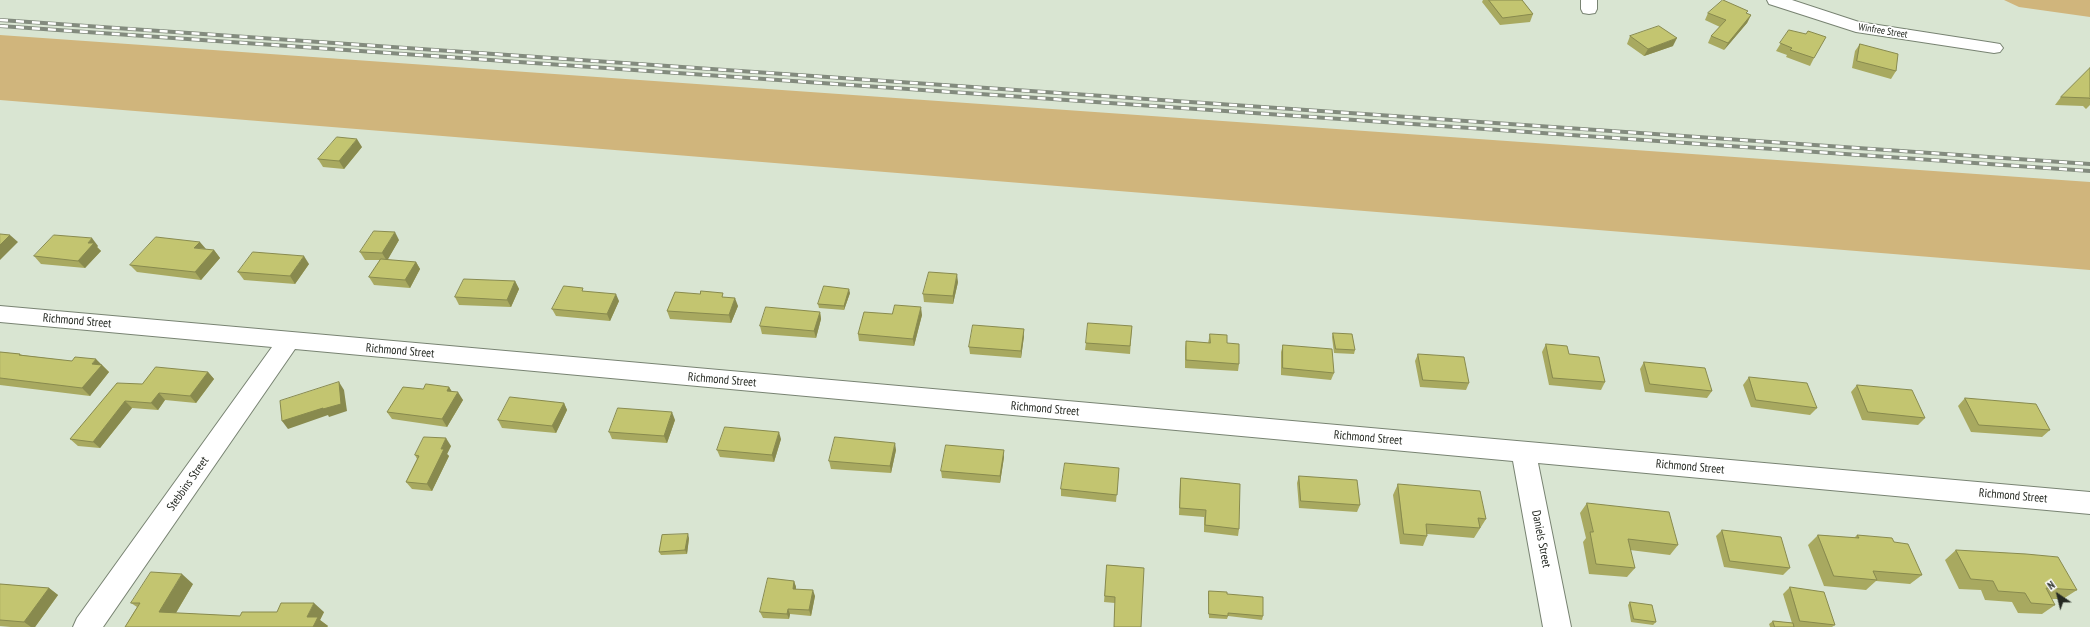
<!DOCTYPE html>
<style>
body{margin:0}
#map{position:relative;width:2090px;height:627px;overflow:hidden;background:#d9e5d2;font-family:"PT Sans Narrow",sans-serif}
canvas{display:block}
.north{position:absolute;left:2038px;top:575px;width:40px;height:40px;-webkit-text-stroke:3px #fff;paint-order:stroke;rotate:325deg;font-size:11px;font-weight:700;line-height:16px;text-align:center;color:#252922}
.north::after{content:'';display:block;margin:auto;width:14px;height:18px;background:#252922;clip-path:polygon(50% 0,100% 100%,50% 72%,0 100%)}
</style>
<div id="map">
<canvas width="2090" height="627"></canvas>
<div class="north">N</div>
</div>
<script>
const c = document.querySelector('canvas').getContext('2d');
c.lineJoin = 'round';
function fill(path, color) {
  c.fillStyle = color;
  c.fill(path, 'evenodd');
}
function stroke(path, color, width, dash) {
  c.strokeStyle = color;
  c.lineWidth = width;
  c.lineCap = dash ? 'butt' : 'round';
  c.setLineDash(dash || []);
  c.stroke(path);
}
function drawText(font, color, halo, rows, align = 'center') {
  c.font = font + ' "PT Sans Narrow",sans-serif';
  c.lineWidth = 3.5;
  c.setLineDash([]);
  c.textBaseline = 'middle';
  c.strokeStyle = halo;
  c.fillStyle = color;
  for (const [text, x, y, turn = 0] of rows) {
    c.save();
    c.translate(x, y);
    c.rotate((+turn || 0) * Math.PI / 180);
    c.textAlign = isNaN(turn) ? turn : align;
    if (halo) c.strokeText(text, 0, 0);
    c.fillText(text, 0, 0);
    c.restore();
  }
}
const green = new Path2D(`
 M2004 0H2090V17L2019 7Z
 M0 35 2090 182V270L0 100Z`);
const minor = new Path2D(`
 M1581 0H1597V9L1595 13 1589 14 1583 13 1581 9Z
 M1767 0H1792L1859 22 1994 43 2000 44 2003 48 2000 52 1994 53 1856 32 1769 4Z
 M0 306 2090 492V514L1538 463 1571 627H1543L1513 461 295 349 103 627H73L77 618 272 347 0 322Z`);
const rail = new Path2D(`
 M0 20 2090 164
 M0 26 2090 171`);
const wall = new Path2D(`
 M1483 0H1522L1533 14 1530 22 1500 25 1482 2Z
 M1708 13 1747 14 1751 15 1747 23 1724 50 1708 43 1711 36 1720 27 1705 20Z
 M1789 30 1814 58 1810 66 1786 57 1787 55 1776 51Z
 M1630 36 1673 46 1644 56 1627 44Z
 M1860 44 1896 71 1891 79 1852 68 1855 51Z
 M2090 68V105L2086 109 2083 106 2055 105 2061 97Z
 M362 147 344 169 323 167 318 159Z
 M399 240 387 260 416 262 420 269 410 288 374 285 369 277 380 260H365L360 252Z
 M98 246 97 247 101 251 85 268 41 264 34 256Z
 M205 250H214L220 258 201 280 137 272 130 265Z
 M309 264 295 284 244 280 238 272Z
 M515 281 519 289 511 307 459 305 455 297Z
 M958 282 953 304 924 302 923 294Z
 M584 291 619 301 610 321 556 316 552 309Z
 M850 293 844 310 819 308 818 304Z
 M725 297 738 306 731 323 670 319 667 311Z
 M820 312 821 319 816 338 762 334 760 326Z
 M892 314 922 315 914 346 859 341 858 334Z
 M1132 326 1130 354 1085 350 1086 343Z
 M1333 333 1355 350 1354 354 1334 353 1332 337Z
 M1210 334 1227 343 1239 364 1238 371 1185 368V348L1186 341 1208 343Z
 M1024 336 1021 358 970 354 969 347Z
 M1546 344 1569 354 1605 382 1601 390 1549 385 1542 352Z
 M1283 345 1334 373 1331 380 1281 375V352Z
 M0 352 20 354 22 355 102 365 109 372 90 396 0 385Z
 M1418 354 1469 383 1466 390 1420 387 1415 361Z
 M1644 362 1712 391 1707 398 1645 392 1640 369Z
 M208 372 214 379 196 403 165 400 158 410 132 408 100 448 78 446 70 439 142 384Z
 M1749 377 1817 408 1810 415 1751 407 1743 385Z
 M1857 385 1925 418 1918 425 1862 420 1851 392Z
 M449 387 452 392 463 400 447 427 392 419 387 412 423 389Z
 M1965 398 2050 430 2042 437 1971 432 1958 406Z
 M564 403 567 410 556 433 502 428 498 420Z
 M675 420 667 443 612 439 609 432Z
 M781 439 774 462 720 457 717 450Z
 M451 446 447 454 449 456 432 491 412 489 406 482 417 459 415 455Z
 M896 450 891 473 831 469 829 461Z
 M1004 457 1000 483 942 478 941 471Z
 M1119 468 1116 502 1061 496V489Z
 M1299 476 1360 505 1357 512 1299 508 1297 483Z
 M1181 478 1239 529 1238 536 1204 532V517L1179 515 1180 485Z
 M1398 484 1486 519 1474 538 1427 534V536L1423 546 1400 544 1393 495Z
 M1587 503 1678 545 1670 555 1630 550 1635 568 1627 577 1589 574 1583 542 1586 538 1580 513Z
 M1722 530 1790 568 1783 575 1724 567 1716 536Z
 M1818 535 1854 538 1857 535 1894 542 1922 575 1910 584 1876 581 1866 590 1824 586 1808 545Z
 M689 538 687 554 661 555 659 552Z
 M1956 550 2077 590 2063 599H2052L2055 605 2042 614 2018 613 2012 602 1985 600 1981 590 1959 589 1945 560Z
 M1107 565 1144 568 1115 603 1104 602Z
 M794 581 796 587V589L815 596 811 616 790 614 789 619 763 618 760 612Z
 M0 584 49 588 58 595 35 627H11L0 626Z
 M193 584 176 613 240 616 324 612 320 620 328 626 327 627H125L137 607 131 603Z
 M1790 587 1835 625 1832 627H1770L1769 624 1773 621 1792 623 1783 594Z
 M1209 591 1227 594 1263 616 1262 620 1228 616 1227 619 1209 618 1208 594Z
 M1630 602 1656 622 1653 625 1631 622 1628 605Z`);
const shadedWall = new Path2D(`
 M1751 15 1747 23 1724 50 1728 43Z
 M1677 38 1673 46 1644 56 1648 49Z
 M357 139 362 147 344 169 339 161Z
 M395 232 399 240 387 261 382 253Z
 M10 235 18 242 0 260V245Z
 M92 238 98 246 97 247 101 251 85 268 78 261 88 243Z
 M200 242 206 249 194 248Z
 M214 250 220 258 201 280 195 272Z
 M304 256 309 264 295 284 290 276Z
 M416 262 420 269 410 288 405 280Z
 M957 274 958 282 953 304V296Z
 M515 281 519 289 511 307 507 300Z
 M849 289 850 293 844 310V306Z
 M616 294 619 301 610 321 607 314Z
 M735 298 738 306 731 323 729 315Z
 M921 307 922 315 914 346 913 339Z
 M820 312 821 319 816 338 814 331Z
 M1024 329V336L1021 358V351Z
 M96 359 109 372 90 396 82 388 92 364Z
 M208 372 214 379 196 403 190 396Z
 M339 382 344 390 347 411 329 417 328 415 288 429 282 421Z
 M449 387 454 395 447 391Z
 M458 392 463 400 447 427 442 419Z
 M159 393 165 400 158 410 151 403Z
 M125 401 132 408 100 448 93 442Z
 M564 403 567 410 556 433 552 426Z
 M672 412 675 420 667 443 664 436Z
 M779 432 781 439 774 462 772 455Z
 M446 438 451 446 447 454 449 456 432 491 427 484 441 449Z
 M895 443 896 450 891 473 890 466Z
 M1004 450V457L1000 483V476Z
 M688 534 689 538 687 554 685 550Z
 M182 574 193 584 171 621 159 612Z
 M794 581 796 587 795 594 793 589Z
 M49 588 58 595 35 627H31L24 622Z
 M813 590 815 596 811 616 809 610Z
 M314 603 324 612 320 620 328 626 327 627H313L307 617Z
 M788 609 790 614 789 619 787 614Z`);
const building = new Path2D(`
 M1489 0H1522L1533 14 1503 18Z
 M1723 0 1748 11 1746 13 1751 15 1728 43 1711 36 1726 20 1708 13Z
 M1659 26 1677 38 1648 49 1630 36Z
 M1789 30 1806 34 1808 31 1826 37 1814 58 1790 50 1792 48 1780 43Z
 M1860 44 1898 54 1896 71 1857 61Z
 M2090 68V99L2089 98 2061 97Z
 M337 137 357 139 339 161 318 159Z
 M374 231 395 232 382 253 360 252Z
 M0 234 10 235 0 245Z
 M54 235 92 238 88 243H94L78 261 34 256Z
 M156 237 200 242 194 248 214 250 195 272 130 265Z
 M253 252 304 256 290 276 238 272Z
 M381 259 416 262 405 280 369 277Z
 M929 272 957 274 953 296 923 294Z
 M464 279 515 281 507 300 455 297Z
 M564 286 583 288 582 291 616 294 607 314 552 309Z
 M824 286 849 289 844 306 818 304Z
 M701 291 723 293 722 297 735 298 729 315 667 311 675 292 700 294Z
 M895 305 921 307 913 339 858 334 864 312 892 314Z
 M766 307 820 312 814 331 760 326Z
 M1088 323 1132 326 1130 346 1086 343Z
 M973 325 1024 329 1021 351 969 347Z
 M1333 333 1352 334 1355 350 1336 349Z
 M1210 334 1227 335V343L1239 344V364L1186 360V341L1210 343Z
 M1546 344 1567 346 1569 354 1599 357 1605 382 1553 378Z
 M1283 345 1332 349 1334 373 1283 368Z
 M0 352 20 354 19 355 72 361 75 357 96 359 92 364 102 365 82 388 0 378Z
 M1418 354 1464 357 1469 383 1423 380Z
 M1644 362 1705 368 1712 391 1650 384Z
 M156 367 208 372 190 396 159 393 151 403 125 401 93 442 70 439 117 383 142 384Z
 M1749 377 1807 383 1817 408 1756 400Z
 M339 382 341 404 323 409V408L282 421 280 401Z
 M426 384 449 387 447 391 458 392 442 419 387 412 403 387 423 389Z
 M1857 385 1912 390 1925 418 1868 412Z
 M510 397 564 403 552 426 498 420Z
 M1965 398 2036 404 2050 430 1979 425Z
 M618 408 672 412 664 436 609 432Z
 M725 427 779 432 772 455 717 450Z
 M424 437 446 438 441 449H444L427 484 406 482 419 456 415 455Z
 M835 437 895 443 890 466 829 461Z
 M946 445 1004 450 1000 476 941 471Z
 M1065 463 1119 468 1117 495 1061 489Z
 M1299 476 1357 480 1360 505 1301 501Z
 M1181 478 1240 484 1239 529 1205 525 1206 510 1180 508Z
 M1398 484 1480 491 1486 519 1478 518 1480 528 1426 524 1427 536 1404 534Z
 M1587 503 1669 512 1678 545 1628 539 1635 568 1596 564 1590 532H1593Z
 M1722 530 1781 537 1790 568 1730 561Z
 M688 534 685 550 659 552 662 535Z
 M1818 535 1859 538 1857 535 1892 538 1894 542 1908 544 1922 575 1873 571 1877 580 1834 576Z
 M1956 550 2026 554 2058 557 2077 590 2046 588 2055 605 2031 603 2025 593 1998 591 1993 581 1971 579Z
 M1107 565 1144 568 1141 627H1114L1115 597 1105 596Z
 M151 572 182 574 159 612 240 616 242 612H277L281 603H314L307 617H318L313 627H125L140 603H131Z
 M768 578 794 581 793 589 813 590 809 610 788 609 787 614 760 612Z
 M0 584 49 588 24 622 0 620Z
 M1790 587 1824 592 1835 625 1800 621Z
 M1209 591 1227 592V594L1263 597V616L1228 613V616L1209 614Z
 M1630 602 1652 605 1656 622 1634 619Z
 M1773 621 1793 623 1794 627H1775Z`);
const farStreetnames = [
 ["Winfree Street",1883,31,9]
];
const streetNames = [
 ["Richmond Street",77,321,5],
 ["Richmond Street",400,351,5],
 ["Richmond Street",722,380,5],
 ["Richmond Street",1045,409,5],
 ["Richmond Street",1368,438,5],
 ["Richmond Street",1690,467,5],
 ["Stebbins Street",188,484,-55],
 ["Richmond Street",2013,496,5],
 ["Daniels Street",1541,539,79]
];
fill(green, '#d0b57c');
stroke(minor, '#788372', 2);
fill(minor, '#fff');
stroke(rail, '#838b7e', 4);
stroke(rail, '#fff', 2.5, [8]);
fill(wall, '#a8a960');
fill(shadedWall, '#888a4e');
fill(building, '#c3c570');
stroke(building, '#888a4e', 1);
drawText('10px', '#252922', '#fff', farStreetnames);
drawText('12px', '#252922', '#fff', streetNames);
</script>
